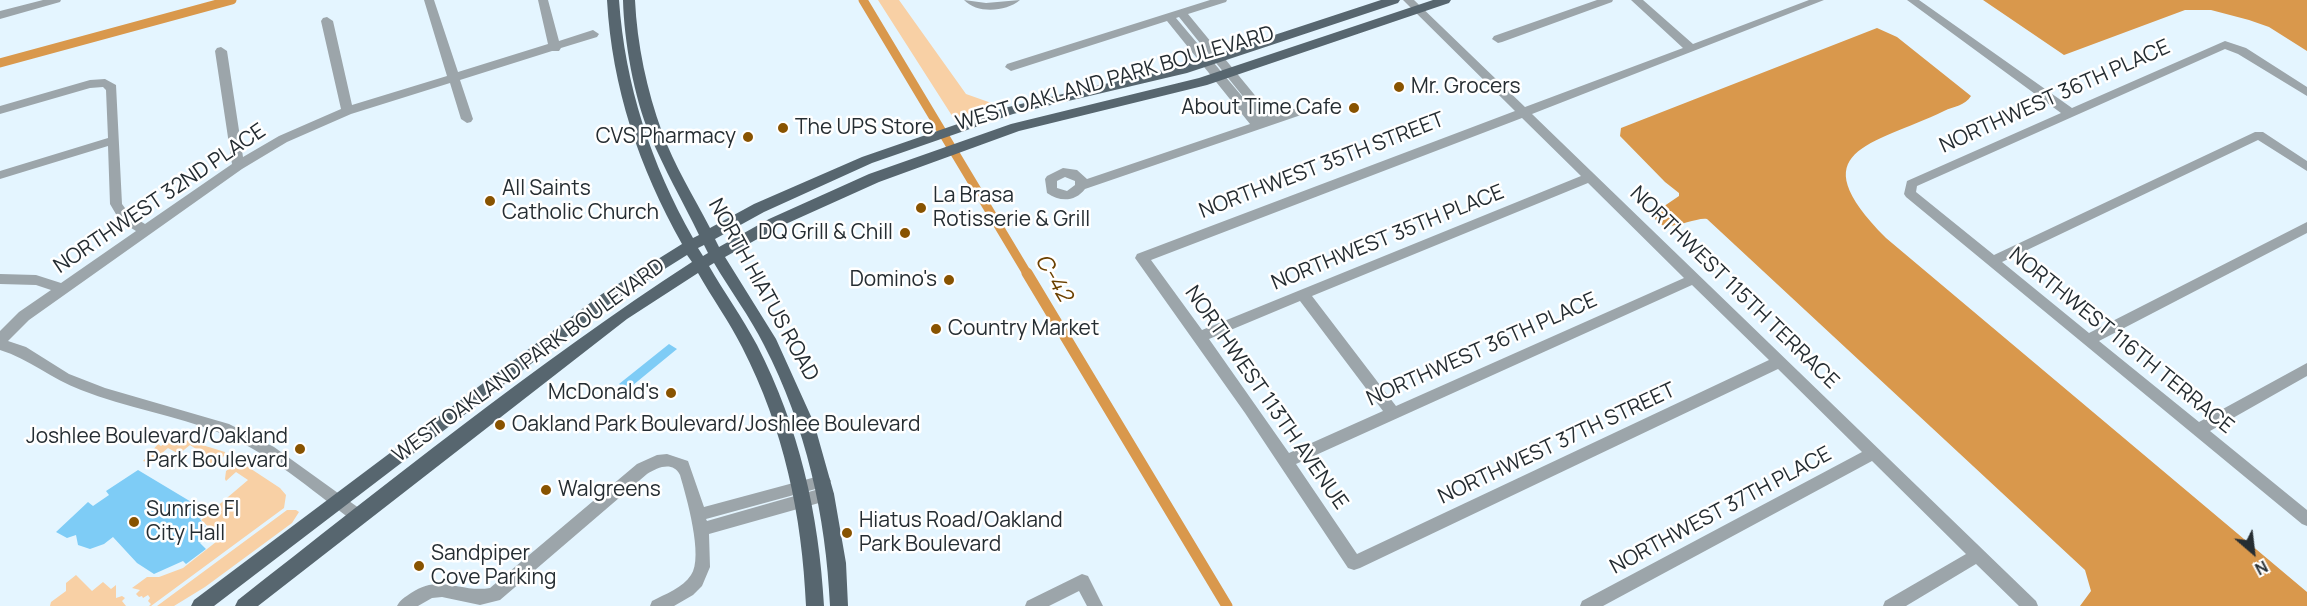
<!DOCTYPE html>
<style>
body{margin:0}
#map{position:relative;width:2307px;height:606px;overflow:hidden;background:#e4f5ff;font-family:Manrope,sans-serif}
canvas{display:block}
.north{position:absolute;left:2223px;top:522px;width:60px;height:60px;-webkit-text-stroke:4px #fff;paint-order:stroke;rotate:152deg;font-size:16px;font-weight:700;line-height:24px;text-align:center;color:#252d32}
.north::after{content:'';display:block;margin:auto;width:21px;height:27px;background:#252d32;clip-path:polygon(50% 0,100% 100%,50% 72%,0 100%)}
</style>
<div id="map">
<canvas width="2307" height="606"></canvas>
<div class="north">N</div>
</div>
<script>
const c = document.querySelector('canvas').getContext('2d');
c.lineJoin = 'round';
function fill(path, color) {
  c.fillStyle = color;
  c.fill(path, 'evenodd');
}
function stroke(path, color, width, dash) {
  c.strokeStyle = color;
  c.lineWidth = width;
  c.lineCap = dash ? 'butt' : 'round';
  c.setLineDash(dash || []);
  c.stroke(path);
}
function drawText(font, color, halo, rows, align = 'center') {
  c.font = font + ' Manrope,sans-serif';
  c.lineWidth = 5;
  c.setLineDash([]);
  c.textBaseline = 'middle';
  c.strokeStyle = halo;
  c.fillStyle = color;
  for (const [text, x, y, turn = 0] of rows) {
    c.save();
    c.translate(x, y);
    c.rotate((+turn || 0) * Math.PI / 180);
    c.textAlign = isNaN(turn) ? turn : align;
    if (halo) c.strokeText(text, 0, 0);
    c.fillText(text, 0, 0);
    c.restore();
  }
}
const green = new Path2D(`
 M878 0H899L966 94 997 105 956 122Z
 M173 436 225 452 224 456 214 464 204 466 200 464 208 457 190 445 179 454 168 448 150 463 143 461 158 444 161 446Z
 M239 461 280 488 286 495 284 508 151 606H149L151 604 148 601 150 598 148 595 143 598 142 596 139 597 136 594 140 590 132 588 147 577H159L183 568 221 538 201 520 248 480 236 472 226 481 225 479 226 471Z
 M287 510H296L299 512 292 523 205 587 174 606H157Z
 M76 575 92 591 103 582 111 589 116 585V598L122 596 125 598 122 601 126 606H50L51 602 66 591V583Z`);
const water = new Path2D(`
 M1983 0H2307V51L2269 27 2249 20 2211 10H2185L2064 55Z
 M1877 28 1897 37 1971 96C1965 106 1954 106 1944 111 1872 146 1798 149 1886 238L2307 592V606H2080L2091 591 2085 570 1707 219C1694 216 1656 240 1654 213L1679 196V193L1665 182 1620 136 1621 128Z`);
const canalFar1 = new Path2D(`
 M863 0 1028 275
 M0 63 232 0`);
const canal = new Path2D(`
 M1027 273 1227 606`);
const building = new Path2D(`
 M669 344 677 349 627 390 619 384Z
 M138 470 208 512 200 519 207 528 210 538 200 543 206 549 186 564 183 561 154 574 137 563 113 537 104 544 90 549 78 545 76 535 67 538 56 532 88 502 93 506 109 495 106 491Z`);
const minor = new Path2D(`
 M43 0H61L60 2 0 19V11Z
 M424 0H434L458 72 548 44 538 0H548L559 41 593 30 599 34 597 37 561 48 559 51H552L460 80 473 119 471 122 467 123 461 119 450 83 351 114 287 142 242 169 29 320 8 341 26 347 69 374 105 388 229 424 274 447 363 511 366 516 363 521 358 523 353 521C311 490 269 452 220 433 175 415 126 408 81 390 52 379 29 359 0 350V331L19 312 51 290 36 285 0 284V274L36 275 61 283 136 231 120 221 110 204 108 146 0 179V171L108 138 106 90 103 87 90 88 0 114V106L90 80 105 79 116 85 122 204 130 215 145 224 232 164 215 51 217 48 221 47 227 51 243 157 279 136 341 109 321 21 323 18 327 17 333 21 352 105 447 76Z
 M964 0 986 3 1020 0C1006 12 977 14 964 0Z
 M1210 0H1227L1226 2 1188 14 1272 116 1297 108 1303 112 1301 115 1085 189C1075 202 1060 202 1047 193L1045 179 1047 176 1063 168 1077 170 1087 179 1250 124 1167 21 1011 71 1005 67 1007 64ZM1179 17 1262 120 1176 18ZM1065 177 1075 181V185L1067 191 1057 188V181Z
 M1403 0H1414L1525 107 1683 48 1631 0H1643L1693 44 1809 0H1824L1532 114 2036 601 2038 606H2019L1976 564 1906 606H1883L1885 601 1966 554 1872 461 1603 606H1580L1582 601 1862 452 1778 369 1360 568 1354 570 1348 568 1245 413 1135 258 1137 254 1515 111ZM1522 118 1581 176 1202 330 1151 260ZM1588 183 1684 278 1396 406 1312 296ZM1692 285 1769 360 1357 554 1296 464ZM1300 301 1383 411 1289 453 1209 339Z
 M1597 0H1613L1612 2 1502 42 1498 43 1492 39 1494 36Z
 M1907 0H1919L2072 108 2225 41 2246 48 2307 87V96L2238 54 2225 49 1917 186 1916 192 1994 255 2255 132H2263L2307 161V171L2258 140 2002 262 2089 333 2307 222V233L2099 341 2199 422 2307 363V376L2210 431 2307 510V526L2302 524 1906 197 1904 194 1907 181 2061 113Z
 M667 454 688 461 704 507 823 475 828 476 831 481 828 486 823 487 706 519 707 521 826 487 831 489 834 494 831 499 826 501 709 534 710 567 702 586 693 595 674 606H650L652 601C665 594 683 588 691 575 704 557 686 496 680 475 673 461 658 467 647 474L500 600 480 605 442 597 432 598 418 606H397C400 600 405 597 411 593 440 573 460 593 490 588L637 464 657 455Z
 M1082 574 1088 576 1103 606H1087L1079 591 1049 606H1025L1027 601Z`);
const major = new Path2D(`
 M607 0H619C625 85 651 164 693 238L699 235C683 202 664 169 650 135 634 98 624 40 623 0H635C637 44 647 91 662 132 674 165 694 197 710 228L754 204 862 157 1004 108 1180 66 1381 0H1400L1398 3 1187 73 1013 114 872 163 764 212 715 239 719 247 769 219 869 174 1011 124 1199 78 1433 0H1451L1449 3 1207 85 1019 131 879 182 779 227 725 257 776 339 814 423 834 494 846 563 848 606H830C826 516 806 426 764 345 750 317 730 290 714 263L709 266C724 292 742 317 757 345 799 427 819 514 824 606H806C802 515 784 429 742 347 729 321 712 298 698 273L627 319 258 606H235L238 600C385 485 535 364 692 262L687 255 612 302 214 606H191L194 600 602 294 682 244C639 167 612 88 607 0ZM704 245 708 253 703 256 698 248Z`);
const markers = [
 [1399,87,6,"#885300"],
 [1354,108,6,"#885300"],
 [783,128,6,"#885300"],
 [748,137,6,"#885300"],
 [490,201,6,"#885300"],
 [921,208,6,"#885300"],
 [905,233,6,"#885300"],
 [949,280,6,"#885300"],
 [936,329,6,"#885300"],
 [671,393,6,"#885300"],
 [500,425,6,"#885300"],
 [300,449,6,"#885300"],
 [546,490,6,"#885300"],
 [134,522,6,"#885300"],
 [847,533,6,"#885300"],
 [419,566,6,"#885300"]
];
const streetNames = [
 ["WEST OAKLAND PARK BOULEVARD",1115,79,-16],
 ["NORTHWEST 36TH PLACE",2055,97,-24],
 ["NORTHWEST 35TH STREET",1322,166,-21],
 ["NORTHWEST 32ND PLACE",160,199,-34],
 ["NORTHWEST 35TH PLACE",1388,238,-22],
 ["NORTHWEST 115TH TERRACE",1734,288,44],
 ["NORTH HIATUS ROAD",763,290,61],
 ["NORTHWEST 116TH TERRACE",2121,341,39],
 ["NORTHWEST 36TH PLACE",1482,350,-24],
 ["WEST OAKLAND PARK BOULEVARD",529,361,-36],
 ["NORTHWEST 113TH AVENUE",1266,398,55],
 ["NORTHWEST 37TH STREET",1557,444,-25],
 ["NORTHWEST 37TH PLACE",1721,511,-28]
];
const poiNames = [
 ["Mr. Grocers",1411,87],
 ["About Time Cafe",1342,108,"right"],
 ["The UPS Store",795,128],
 ["CVS Pharmacy",736,137,"right"],
 ["All Saints",502,189],
 ["Catholic Church",502,213],
 ["La Brasa",933,196],
 ["Rotisserie & Grill",933,220],
 ["DQ Grill & Chill",893,233,"right"],
 ["Domino's",937,280,"right"],
 ["Country Market",948,329],
 ["McDonald's",659,393,"right"],
 ["Oakland Park Boulevard/Joshlee Boulevard",512,425],
 ["Joshlee Boulevard/Oakland",288,437,"right"],
 ["Park Boulevard",288,461,"right"],
 ["Walgreens",558,490],
 ["Sunrise Fl",146,510],
 ["City Hall",146,534],
 ["Hiatus Road/Oakland",859,521],
 ["Park Boulevard",859,545],
 ["Sandpiper",431,554],
 ["Cove Parking",431,578]
];
const waterNames = [
 ["C-42",1053,278,59]
];
fill(green, '#f8d0a5');
fill(water, '#d9984c');
stroke(canalFar1, '#d9984c', 9);
stroke(canal, '#d9984c', 11);
fill(building, '#7eccf6');
fill(minor, '#9ca5aa');
fill(major, '#57666f');
for (const [x, y, r, color] of markers) {
  const dot = new Path2D();
  dot.arc(x, y, r, 0, 2 * Math.PI);
  c.fillStyle = color;
  c.fill(dot);
  stroke(dot, '#fff', 2);
}
drawText('21px', '#252d32', '#fff', streetNames);
drawText('21px', '#252d32', '#fff', poiNames, 'left');
drawText('italic 22px', '#6b4100', '#fff', waterNames);
</script>
